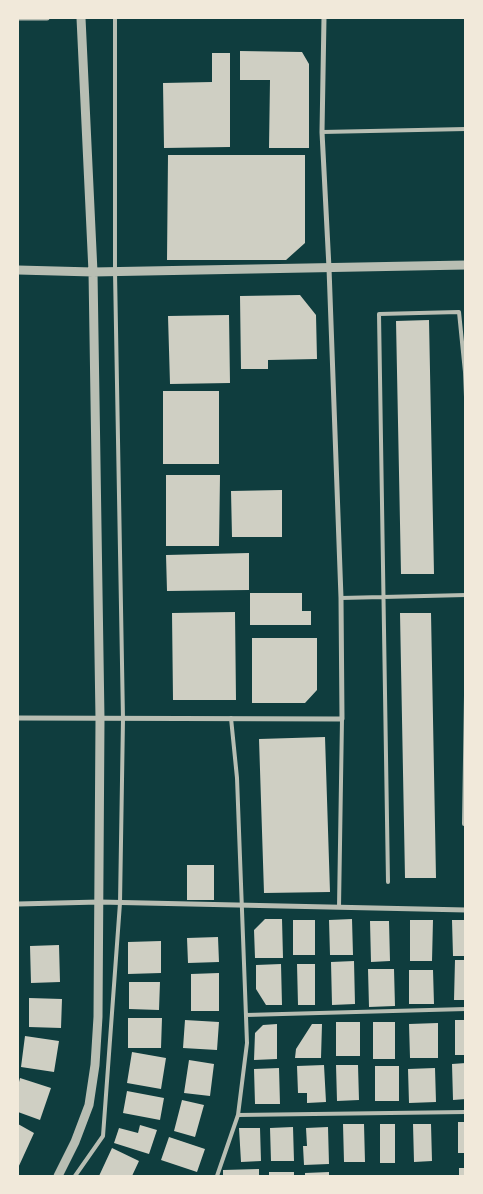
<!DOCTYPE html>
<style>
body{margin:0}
#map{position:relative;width:483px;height:1194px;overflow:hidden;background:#0f3d3e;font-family:"IBM Plex Sans",sans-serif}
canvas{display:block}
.frame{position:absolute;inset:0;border:19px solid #f1e9da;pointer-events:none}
</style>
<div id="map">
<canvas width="483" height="1194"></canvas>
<div class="frame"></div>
</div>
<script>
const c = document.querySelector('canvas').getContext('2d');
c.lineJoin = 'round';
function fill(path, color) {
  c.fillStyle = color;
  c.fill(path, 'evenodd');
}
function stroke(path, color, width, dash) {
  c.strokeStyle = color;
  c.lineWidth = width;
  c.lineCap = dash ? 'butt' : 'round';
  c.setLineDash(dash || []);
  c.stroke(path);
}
const building = new Path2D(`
 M240 51 302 52 309 64V148H269L270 80H240Z
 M212 53H230V147L164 148 163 83 212 82Z
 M168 155H305V243L286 260H167Z
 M300 295 316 315 317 359 268 360V369H241L240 296Z
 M229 315 230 383 170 384 168 316Z
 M429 320 434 574H401L396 321Z
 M163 391H219V464H163Z
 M166 475H220L219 546H166Z
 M282 490V537H232L231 491Z
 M249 553V590L167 591 166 555Z
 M250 593H302V611H311V625H250Z
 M235 612 236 700H173L172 613Z
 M400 613H431L436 878H405Z
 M252 638H317V690L305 703H252Z
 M325 737 330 892 264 893 259 739Z
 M187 865H214V900H187Z
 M265 919H282L283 958H255L254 930Z
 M352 919 353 955H330L329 920Z
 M293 920H315V955H293Z
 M410 920H433L432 961H410Z
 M452 920H466V956H453Z
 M370 921H389L390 961 371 962Z
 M218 937 219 962 188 963 187 938Z
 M161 941V973L128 974V942Z
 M59 945 60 982 31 983 30 946Z
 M455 960H466V1000H454Z
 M354 961 355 1004 332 1005 331 962Z
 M281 964 282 1005H266L256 989V965Z
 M297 964H315V1005H298Z
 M368 969H394L395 1006 369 1007Z
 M409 970H433L434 1004H409Z
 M219 973V1011H191V974Z
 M129 982H160L159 1010 129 1009Z
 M29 998 62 999 61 1028 29 1027Z
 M128 1018H162L161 1048H128Z
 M185 1020 219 1022 217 1050 183 1048Z
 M455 1020H466V1055H455Z
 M336 1022H360V1056H336Z
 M373 1022H395V1059H373Z
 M438 1023V1058H410L409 1024Z
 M277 1024V1059L254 1060 255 1033 263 1025Z
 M312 1024H322L321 1058H295L296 1049Z
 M25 1036 59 1041 54 1072 21 1067Z
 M132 1052 166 1058 161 1089 127 1083Z
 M189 1060 214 1064 210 1096 184 1093Z
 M466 1063V1099L453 1100 452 1064Z
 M324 1065 326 1102 307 1103V1093H298L297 1066Z
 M336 1065H358L359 1100 337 1101Z
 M375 1066H399V1101H375Z
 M279 1068 280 1104H255L254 1069Z
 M435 1068 436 1102 409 1103 408 1069Z
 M20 1078 51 1088 40 1120 18 1112V1086Z
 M127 1091 164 1098 160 1120 123 1113Z
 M182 1100 204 1105 195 1137 174 1131Z
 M458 1122H466V1153H458Z
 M18 1124 34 1133 18 1168Z
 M343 1124H364L365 1162H344Z
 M380 1124H395V1163H380Z
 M413 1124H431L432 1161 414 1162Z
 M140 1125 157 1130 149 1154 114 1143 119 1128 138 1133Z
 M293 1127 294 1161H271L270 1128Z
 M328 1127 329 1164 304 1165 303 1146H307L306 1128Z
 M239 1128H260L261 1161 241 1162Z
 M169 1137 205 1149 197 1172 161 1160Z
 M112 1148 139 1161 132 1176H99Z
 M459 1168H466V1176H459Z
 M259 1169V1176H223V1170Z
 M269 1172H294V1176H269Z
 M329 1172V1176H305V1173Z`);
const service = new Path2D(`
 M322 132 466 129
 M341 598 466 595
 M466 695 464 824H466
 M388 882 379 314 459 312 465 372 466 397
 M339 907 342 719
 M246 1015 466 1009
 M238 1115 466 1112
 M75 1176 103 1136 120 903 123 719 115 272V18
 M217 1176 238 1115 247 1043 237 778 231 718`);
const minor = new Path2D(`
 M18 18H47
 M18 718 342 719 341 598 329 268 322 132 324 18
 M18 904 99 902 466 910`);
const tertiary = new Path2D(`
 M18 270 93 272 466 265
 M58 1176 75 1142 89 1105 95 1065 98 1017 100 719 93 272 81 18`);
fill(building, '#cfcfc3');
stroke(service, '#b8beb3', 4);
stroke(minor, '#b8beb3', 5);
stroke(tertiary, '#b8beb3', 9);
</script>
